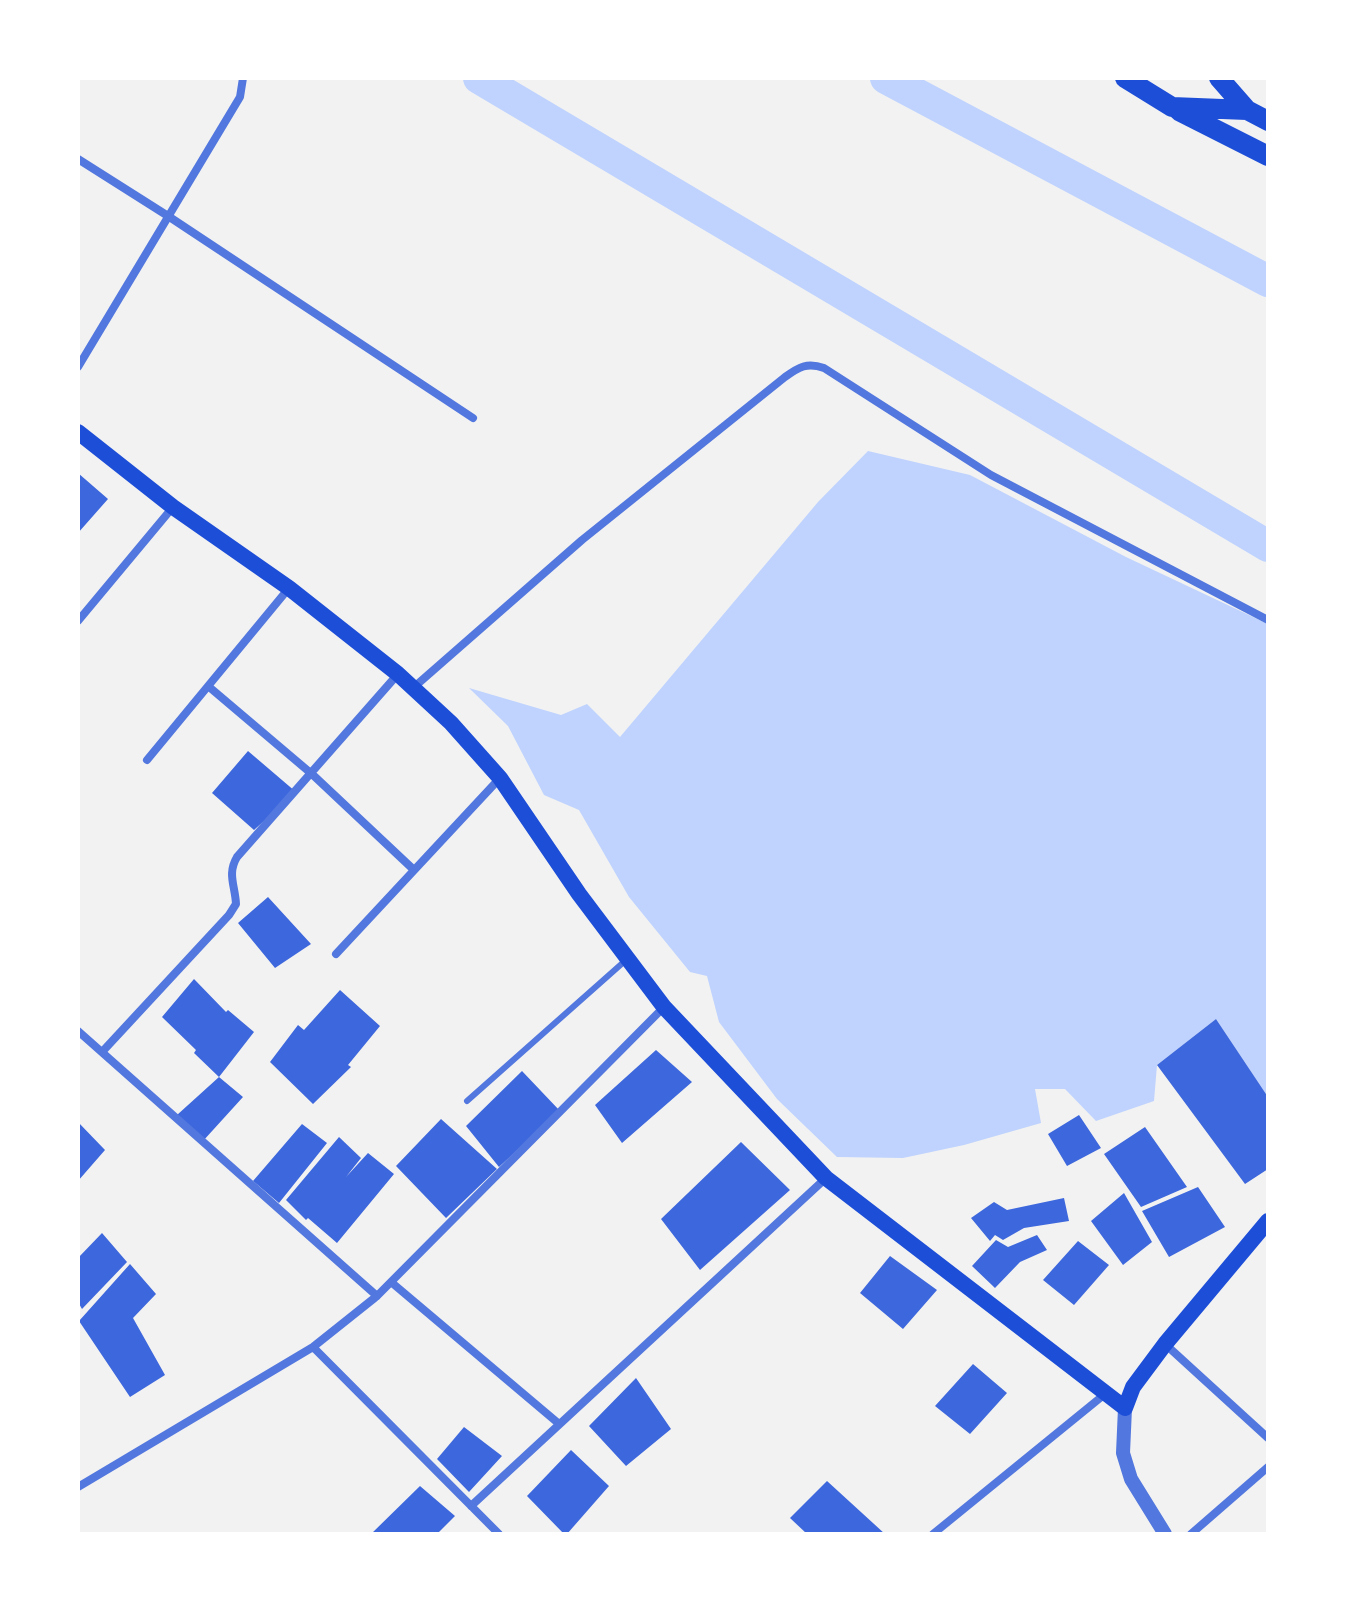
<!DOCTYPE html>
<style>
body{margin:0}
#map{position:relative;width:1346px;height:1612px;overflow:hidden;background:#f2f2f2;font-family:"DM Sans",sans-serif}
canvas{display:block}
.frame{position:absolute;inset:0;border:80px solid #fff;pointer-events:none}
</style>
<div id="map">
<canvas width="1346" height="1612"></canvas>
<div class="frame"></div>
</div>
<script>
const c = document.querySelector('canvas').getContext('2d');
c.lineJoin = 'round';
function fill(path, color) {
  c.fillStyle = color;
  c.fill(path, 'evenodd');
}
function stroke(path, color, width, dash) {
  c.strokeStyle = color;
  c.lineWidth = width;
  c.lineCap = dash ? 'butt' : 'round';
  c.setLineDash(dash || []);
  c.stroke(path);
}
const water = new Path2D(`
 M868 451 970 475 1126 557 1268 624V1097L1216 1019 1157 1065 1154 1101 1096 1121 1065 1089H1035L1041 1123 964 1145 903 1158 837 1157 777 1099 719 1022 707 976 690 972 629 897 579 810 544 795 508 726 469 688 561 715 587 704 620 737 818 502Z`);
const canal = new Path2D(`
 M479 78 1268 546
 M886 78 1268 281`);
const building = new Path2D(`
 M78 473 108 499 78 533Z
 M248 751 296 792 254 830 212 793Z
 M268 897 311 944 275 968 238 923Z
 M194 979 226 1012 228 1010 254 1032 219 1077 194 1053 196 1050 162 1017Z
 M340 990 380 1026 348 1065 351 1067 313 1104 270 1062 298 1025 304 1030Z
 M1216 1019 1268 1097V1169L1245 1184 1157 1065Z
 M656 1050 692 1082 622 1143 595 1105Z
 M522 1071 560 1111 499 1167 466 1126Z
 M219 1077 243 1097 203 1141 177 1115Z
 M1079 1115 1101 1148 1067 1166 1048 1134Z
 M441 1119 497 1169 446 1218 396 1166Z
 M78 1122 105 1150 78 1181Z
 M302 1124 327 1143 279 1203 253 1181Z
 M1145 1127 1187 1187 1141 1207 1104 1154Z
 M339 1137 361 1158 346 1177 368 1153 394 1174 337 1243 308 1218 306 1220 286 1200Z
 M741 1142 790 1190 700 1270 661 1219Z
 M1198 1187 1225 1227 1169 1257 1142 1211Z
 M1124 1193 1152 1242 1123 1265 1091 1221Z
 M1064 1198 1069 1221 1024 1228 1003 1240 995 1235 990 1241 971 1218 994 1202 1007 1210Z
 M102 1233 127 1262 82 1309 78 1302V1258Z
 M1037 1235 1047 1250 1020 1262 995 1288 972 1266 996 1240 1008 1247Z
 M1078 1241 1109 1265 1074 1305 1043 1280Z
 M890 1256 937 1290 903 1329 860 1293Z
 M130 1264 156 1294 133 1318 165 1375 130 1397 79 1321Z
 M973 1364 1007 1393 970 1434 935 1406Z
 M636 1378 671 1429 626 1466 589 1426Z
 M464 1427 502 1456 469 1492 437 1459Z
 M571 1450 609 1486 567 1534H564L527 1496Z
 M827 1481 885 1534H807L790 1518Z
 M420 1486 455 1516 437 1534H371Z`);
const service = new Path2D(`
 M467 1101 626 960`);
const minor = new Path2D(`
 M78 159 168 216 473 418
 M78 367 240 97 243 78
 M78 621 173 507
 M208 686 313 775 414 870
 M413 688 582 540 785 377C799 367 807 362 824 368L991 475 1268 620
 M147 760 289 588
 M336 954 500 778
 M78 1031 377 1296
 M102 1052 229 915 236 904C235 885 227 874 237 857L398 674
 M391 1282 558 1423
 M1165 1344 1268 1438
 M313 1347 499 1534
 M78 1487 313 1347 377 1296 664 1007
 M471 1506 826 1178
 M933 1534 1105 1394
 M1191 1534 1268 1467`);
const tertiary = new Path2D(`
 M1125 1408 1123 1453 1131 1479 1165 1534`);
const secondary = new Path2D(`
 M78 432 173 507 289 588 398 674 451 723 500 778 579 894 664 1007 826 1178 1125 1408 1133 1387 1165 1344 1268 1221`);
const primary = new Path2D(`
 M1125 78 1172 107 1247 110
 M1219 78 1247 110 1268 121
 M1179 111 1268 156`);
fill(water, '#bfd3fe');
stroke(canal, '#bfd3fe', 32);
fill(building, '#3d67dc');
stroke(service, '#5277de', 6);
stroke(minor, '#5277de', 8);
stroke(tertiary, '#5277de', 14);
stroke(secondary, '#1d4ed8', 16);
stroke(primary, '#1d4ed8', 20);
</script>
